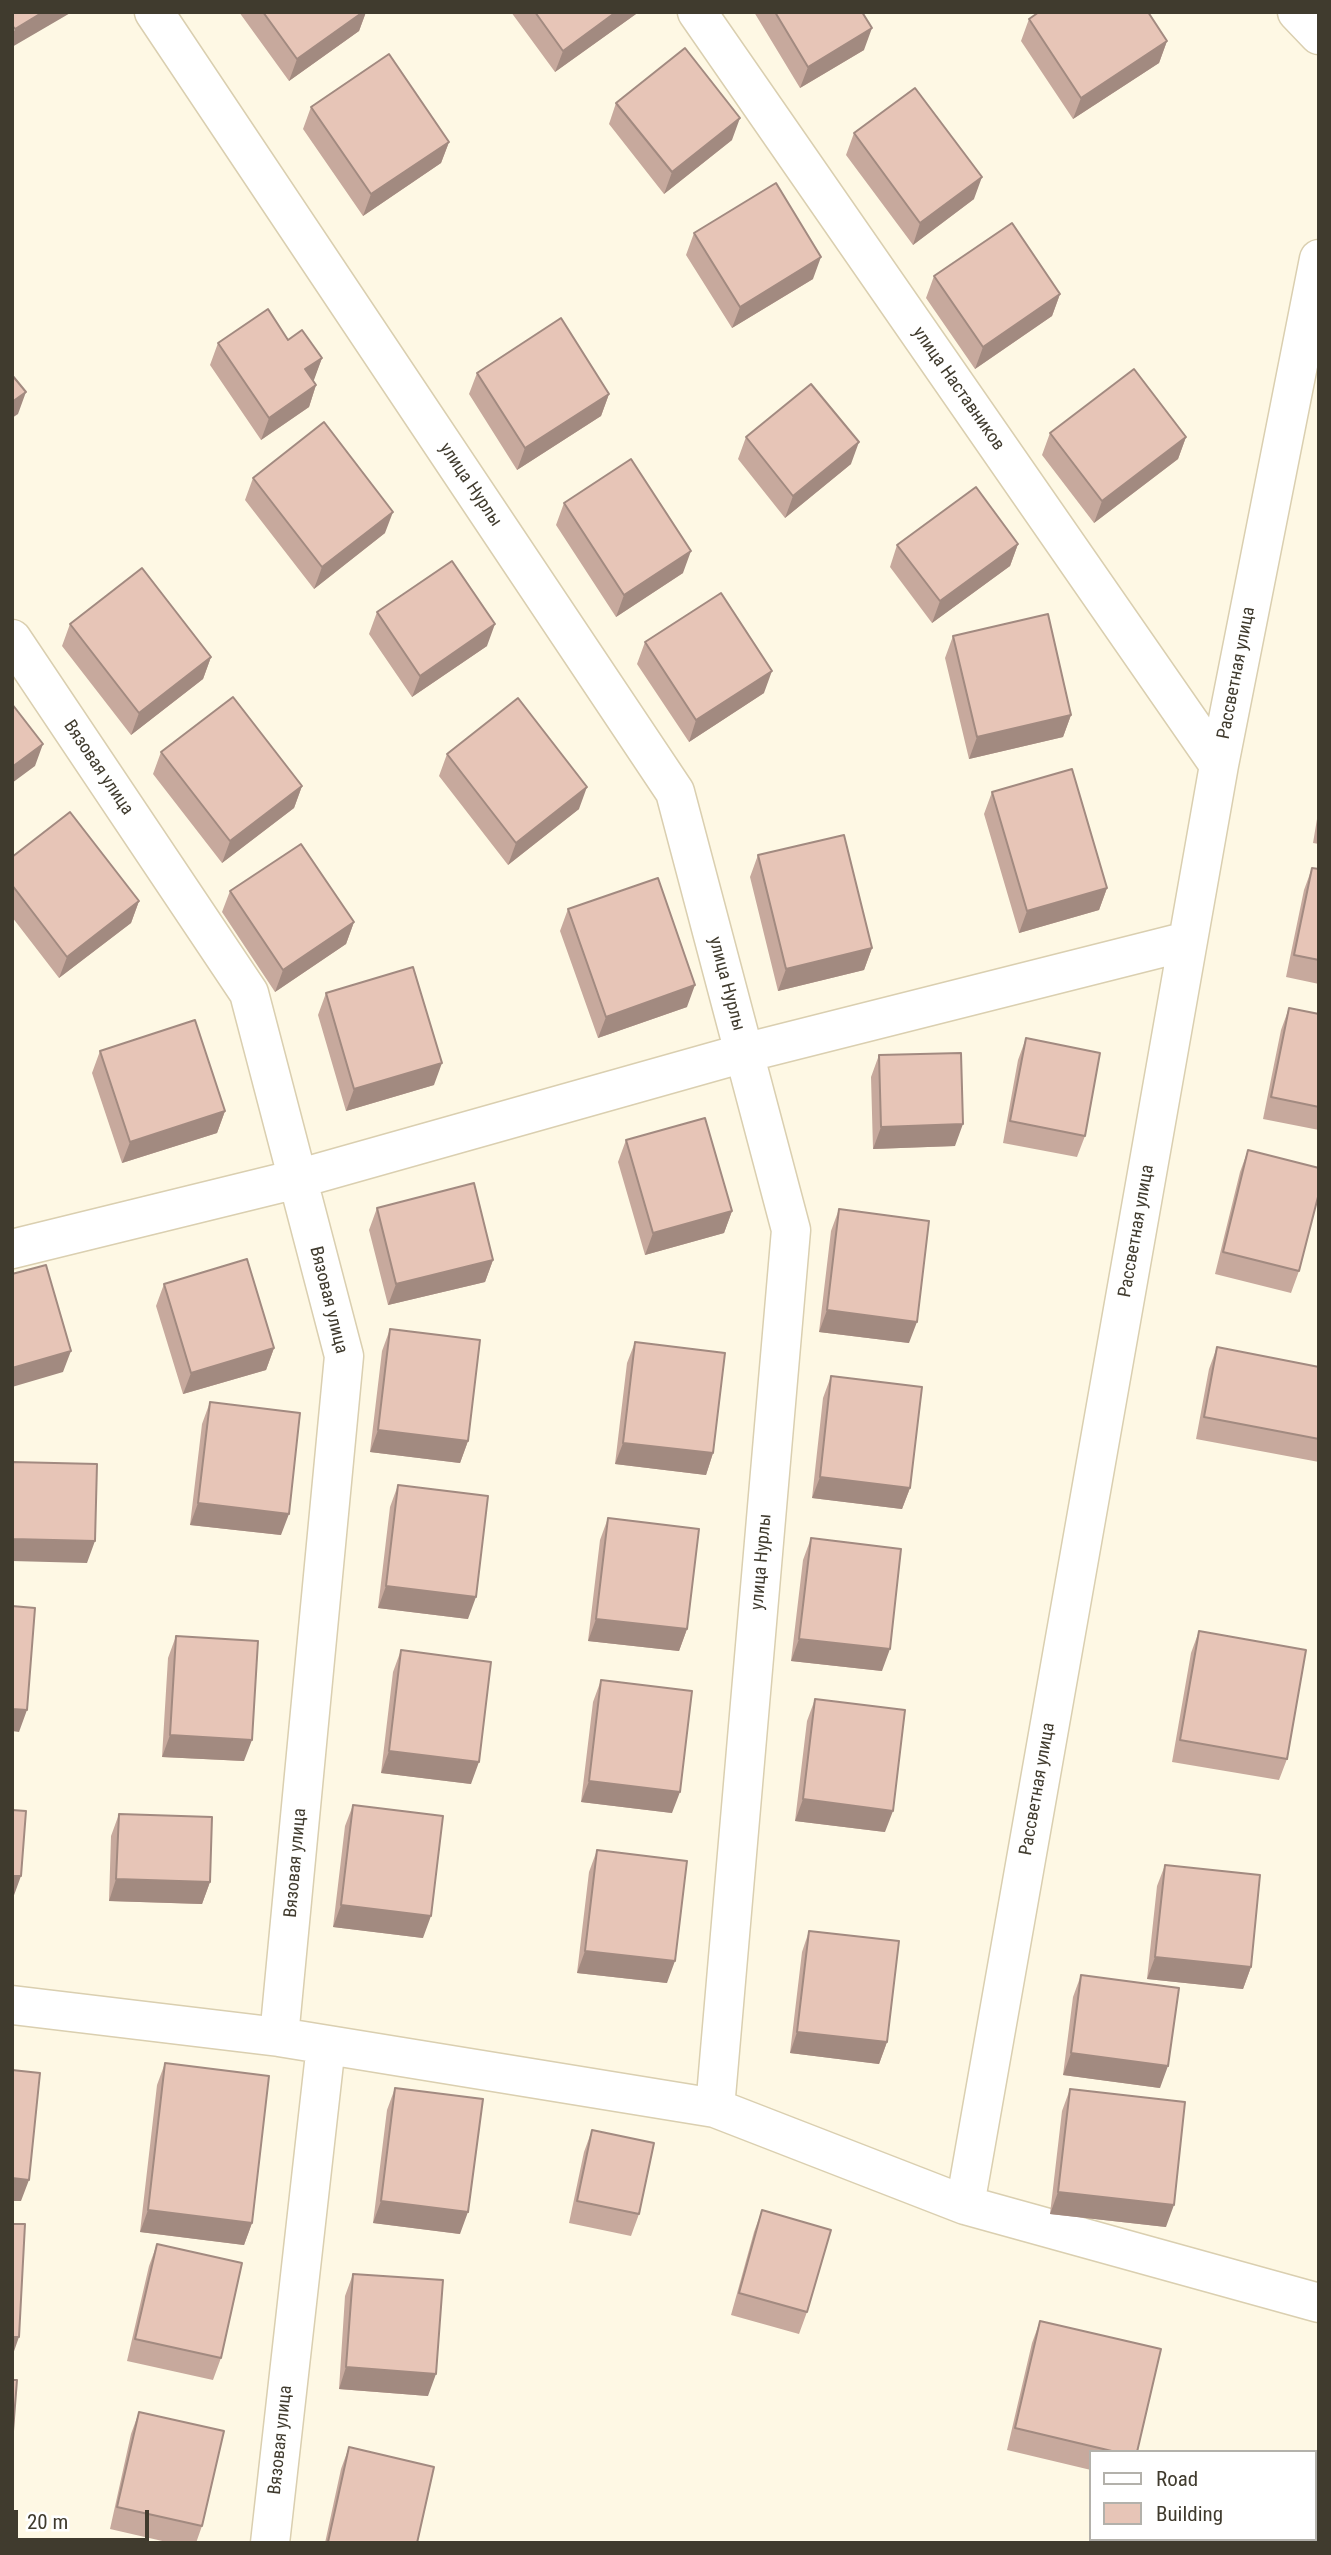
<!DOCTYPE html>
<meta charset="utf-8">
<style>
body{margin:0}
#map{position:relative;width:1331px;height:2555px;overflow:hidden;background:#fef8e4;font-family:"Roboto Condensed",sans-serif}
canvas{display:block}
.frame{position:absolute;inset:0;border:14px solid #403b2e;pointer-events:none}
.legend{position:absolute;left:1089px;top:2450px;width:228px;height:91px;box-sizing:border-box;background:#fff;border:2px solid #b3b1ab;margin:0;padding:9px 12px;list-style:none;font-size:21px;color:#403b2e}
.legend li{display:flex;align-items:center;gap:14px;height:35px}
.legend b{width:35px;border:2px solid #b3b1ab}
.scale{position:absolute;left:14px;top:2510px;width:135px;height:32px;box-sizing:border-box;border:4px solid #403b2e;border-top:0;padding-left:9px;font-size:21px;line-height:24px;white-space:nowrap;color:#403b2e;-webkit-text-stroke:5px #fff;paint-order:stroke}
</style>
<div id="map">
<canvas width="1331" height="2555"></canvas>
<div class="frame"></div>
<ul class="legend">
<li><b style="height:9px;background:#fff"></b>Road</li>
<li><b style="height:19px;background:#e7c5b7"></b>Building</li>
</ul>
<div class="scale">20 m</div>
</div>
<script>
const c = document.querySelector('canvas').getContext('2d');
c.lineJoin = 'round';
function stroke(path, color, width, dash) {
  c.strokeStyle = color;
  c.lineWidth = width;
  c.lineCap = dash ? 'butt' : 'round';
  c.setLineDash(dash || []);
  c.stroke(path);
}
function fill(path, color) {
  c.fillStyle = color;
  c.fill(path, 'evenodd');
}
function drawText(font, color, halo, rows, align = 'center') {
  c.font = font + ' "Roboto Condensed",sans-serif';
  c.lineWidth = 7;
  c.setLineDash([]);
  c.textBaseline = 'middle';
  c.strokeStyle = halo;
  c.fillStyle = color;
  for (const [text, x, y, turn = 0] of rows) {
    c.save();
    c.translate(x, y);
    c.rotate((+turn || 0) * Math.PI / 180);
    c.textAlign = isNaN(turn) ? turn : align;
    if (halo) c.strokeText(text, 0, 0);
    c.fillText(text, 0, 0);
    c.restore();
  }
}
const minor = new Path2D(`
 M154 12 675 792 791 1230 715 2108
 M697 12 1219 765
 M1297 12 1319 35
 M12 639 249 993 344 1356 279 2037
 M12 1249 297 1179 744 1053 1188 941
 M12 2005 279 2037 715 2108 965 2205 1319 2303
 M965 2205 1219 765 1319 259
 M270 2543 326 2045`);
const wall = new Path2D(`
 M239 12H366L359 31 289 81Z
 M511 12H636V14L555 72Z
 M754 12H862L864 50 800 88Z
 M1029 19 1167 41 1159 63 1073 119 1021 41Z
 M616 103 732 140 664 194 609 124Z
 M311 107 449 142 441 163 363 216 303 129Z
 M854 133 974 199 913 245 846 155Z
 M694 233 813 279 732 328 686 255Z
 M934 276 1060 294 1052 316 975 369 926 298Z
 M288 340 322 358 313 381 316 385 309 407 261 440 210 365 218 343Z
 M477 373 609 394 601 416 517 470 469 394Z
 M1050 433 1186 437 1178 459 1094 523 1042 455Z
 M746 437 851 464 785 518 738 459Z
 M253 478 385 533 314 589 245 500Z
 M564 503 683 573 616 617 556 525Z
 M1018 544 1010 566 932 623 890 567 897 545Z
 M377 612 487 646 412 697 369 634Z
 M70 624 211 657 203 679 131 735 62 646Z
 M953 636 1071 715 1063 737 969 759 945 658Z
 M645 642 764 693 689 742 637 664Z
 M161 752 302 786 294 808 222 863 153 774Z
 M447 754 579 809 508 865 439 776Z
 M992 792 1107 888 1099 910 1019 933 984 814Z
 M1319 807V844L1313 843Z
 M758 855 872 948 864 970 778 991 750 877Z
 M12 857 139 901 131 923 59 978 12 917Z
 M1312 868 1319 869V984L1286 977 1304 890Z
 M230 891 354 922 346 944 275 992 222 912Z
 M568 909 687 1007 598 1038 560 931Z
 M326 993 434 1085 346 1111 318 1015Z
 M1289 1008 1319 1014V1130L1263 1119 1281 1030Z
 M1026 1038 1085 1136 1077 1157 1003 1143 1018 1060Z
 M100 1051 225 1111 217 1133 122 1163 92 1073Z
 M879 1055 955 1146 873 1149 871 1077Z
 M626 1140 732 1211 724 1233 645 1255 618 1162Z
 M1248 1150 1299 1271 1291 1293 1215 1274 1240 1172Z
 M377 1208 493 1260 485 1282 388 1305 369 1230Z
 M839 1209 909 1343 819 1332 831 1231Z
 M164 1284 274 1348 266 1370 183 1394 156 1306Z
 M390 1329 468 1441 460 1463 370 1452 382 1351Z
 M635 1342 713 1453 706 1475 615 1464 627 1363Z
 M1217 1347 1319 1367V1462L1196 1439 1209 1369Z
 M831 1376 910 1488 902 1509 812 1498 823 1398Z
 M210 1402 281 1535 190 1525 202 1424Z
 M398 1485 468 1619 378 1608 390 1507Z
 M608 1518 687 1629 679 1651 588 1641 600 1540Z
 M811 1538 882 1671 791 1661 803 1560Z
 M1199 1631 1287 1759 1279 1780 1172 1762 1191 1653Z
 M176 1636 244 1761 162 1757 168 1658Z
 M401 1650 471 1784 381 1773 393 1672Z
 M601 1680 672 1813 581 1802 593 1702Z
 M815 1699 885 1832 795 1821 807 1721Z
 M353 1805 423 1938 333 1927 345 1826Z
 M119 1814 210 1882 202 1904 109 1901 111 1836Z
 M597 1850 667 1983 577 1973 589 1872Z
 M1165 1865 1251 1967 1243 1989 1147 1979 1157 1886Z
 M809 1931 887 2042 879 2064 790 2053 802 1952Z
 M1081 1975 1160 2088 1063 2075 1073 1997Z
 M165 2063 252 2223 244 2245 140 2232 157 2085Z
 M395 2088 460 2234 373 2223 387 2110Z
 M1070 2089 1166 2227 1050 2214 1062 2111Z
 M592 2130 639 2214 631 2236 569 2223 584 2152Z
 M762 2210 807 2312 799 2334 731 2315 754 2232Z
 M157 2244 221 2358 213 2380 127 2361 149 2266Z
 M353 2274 428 2396 339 2389 345 2296Z
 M1040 2321 1137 2452H1091V2470L1007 2450 1032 2343Z
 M139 2412 202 2526 196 2543H171L110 2529 131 2434Z
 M349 2447 417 2543H325L341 2469Z`);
const shadedWall = new Path2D(`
 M43 12H72L12 47V35L15 29Z
 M363 12H366L359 31 289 81 297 59Z
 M616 12H636V14L555 72 563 51Z
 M872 28 864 50 800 88 808 67Z
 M1167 41 1159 63 1073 119 1081 98Z
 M740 118 732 140 664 194 672 172Z
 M449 142 441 163 363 216 371 194Z
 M982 177 974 199 913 245 920 223Z
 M821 257 813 279 732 328 740 307Z
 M1060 294 1052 316 975 369 983 347Z
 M322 358 314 380 297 391 305 369Z
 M316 385 309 407 261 440 269 418Z
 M26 392 18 414 12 418V402Z
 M609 394 601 416 517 470 525 448Z
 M1186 437 1178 459 1094 523 1102 501Z
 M859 442 851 464 785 518 793 496Z
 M393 512 385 533 314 589 322 567Z
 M1018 544 1010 566 932 623 940 601Z
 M691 551 683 573 616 617 624 595Z
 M495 624 487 646 412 697 420 676Z
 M211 657 203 679 131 735 139 713Z
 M772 671 764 693 689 742 696 720Z
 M1071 715 1063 737 969 759 977 737Z
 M43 744 35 766 12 783V767Z
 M302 786 294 808 222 863 230 841Z
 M587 787 579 809 508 865 516 843Z
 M1107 888 1099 910 1019 933 1027 911Z
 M139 901 131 923 59 978 67 957Z
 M354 922 346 944 275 992 283 970Z
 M872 948 864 970 778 991 786 969Z
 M695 985 687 1007 598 1038 606 1017Z
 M442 1063 434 1085 346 1111 354 1089Z
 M225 1111 217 1133 122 1163 130 1142Z
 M963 1124 955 1146 873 1149 881 1127Z
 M732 1211 724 1233 645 1255 653 1233Z
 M493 1260 485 1282 388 1305 396 1284Z
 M827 1310 917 1322 909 1343 819 1332Z
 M274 1348 266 1370 183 1394 191 1373Z
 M71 1351 63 1372 12 1387V1368Z
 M378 1430 468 1441 460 1463 370 1452Z
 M623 1443 713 1453 706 1475 615 1464Z
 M820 1477 910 1488 902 1509 812 1498Z
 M198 1503 289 1514 281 1535 190 1525Z
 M12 1539 95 1541 87 1563 12 1561Z
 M386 1586 476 1597 468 1619 378 1608Z
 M596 1619 687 1629 679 1651 588 1641Z
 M799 1639 890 1649 882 1671 791 1661Z
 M12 1709 27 1710 19 1732 12 1731Z
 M170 1735 252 1740 244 1761 162 1757Z
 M389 1751 479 1762 471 1784 381 1773Z
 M589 1781 680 1792 672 1813 581 1802Z
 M803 1799 893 1811 885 1832 795 1821Z
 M12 1876H21L13 1898H12Z
 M116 1879 210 1882 202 1904 109 1901Z
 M341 1905 431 1916 423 1938 333 1927Z
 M585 1951 675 1961 667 1983 577 1973Z
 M1155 1957 1251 1967 1243 1989 1147 1979Z
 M797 2032 887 2042 879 2064 790 2053Z
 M1071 2053 1168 2066 1160 2088 1063 2075Z
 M12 2178 29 2180 21 2201H12Z
 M1058 2192 1174 2205 1166 2227 1050 2214Z
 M381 2201 468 2212 460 2234 373 2223Z
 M148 2210 252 2223 244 2245 140 2232Z
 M12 2337H19L12 2357Z
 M346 2367 436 2374 428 2396 339 2389Z`);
const building = new Path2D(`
 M12 12H43L15 29 12 25Z
 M263 12H363L297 59Z
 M535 12H616L563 51Z
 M775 12H862L872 28 808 67Z
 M1039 12H1148L1167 41 1081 98 1029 19Z
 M685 48 740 118 672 172 616 103Z
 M389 54 449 142 371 194 311 107Z
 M915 88 982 177 920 223 854 133Z
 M776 183 821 257 740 307 694 233Z
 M1012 223 1060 294 983 347 934 276Z
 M268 309 288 340 302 330 322 358 305 369 316 385 269 418 218 343Z
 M561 318 609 394 525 448 477 373Z
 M1134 369 1186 437 1102 501 1050 433Z
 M12 375 26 392 12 402Z
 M811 384 859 442 793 496 746 437Z
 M324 422 393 512 322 567 253 478Z
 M631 459 691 551 624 595 564 503Z
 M976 487 1018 544 940 601 897 545Z
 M452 561 495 624 420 676 377 612Z
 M142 568 211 657 139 713 70 624Z
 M721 593 772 671 696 720 645 642Z
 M1048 614 1071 715 977 737 953 636Z
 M233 697 302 786 230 841 161 752Z
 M518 698 587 787 516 843 447 754Z
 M12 704 43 744 12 767Z
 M1072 769 1107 888 1027 911 992 792Z
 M70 812 139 901 67 957 12 885V857Z
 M844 835 872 948 786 969 758 855Z
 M301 844 354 922 283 970 230 891Z
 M1312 868 1319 869V960L1294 955Z
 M658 878 695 985 606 1017 568 909Z
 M413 967 442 1063 354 1089 326 993Z
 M1289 1008 1319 1014V1107L1271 1097Z
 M195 1020 225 1111 130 1142 100 1051Z
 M1026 1038 1100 1053 1085 1136 1010 1121Z
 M961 1053 963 1124 881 1127 879 1055Z
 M705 1118 732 1211 653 1233 626 1140Z
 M1248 1150 1319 1168V1193L1299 1271 1223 1252Z
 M474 1183 493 1260 396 1284 377 1208Z
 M839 1209 929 1221 917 1322 827 1310Z
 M247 1259 274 1348 191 1373 164 1284Z
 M46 1265 71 1351 12 1368V1274Z
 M390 1329 480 1340 468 1441 378 1430Z
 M635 1342 725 1353 713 1453 623 1443Z
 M1217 1347 1319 1367V1439L1204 1417Z
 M831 1376 922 1387 910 1488 820 1477Z
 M210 1402 300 1413 289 1514 198 1503Z
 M12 1462 97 1464 95 1541 12 1539Z
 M398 1485 488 1496 476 1597 386 1586Z
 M608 1518 699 1529 687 1629 596 1619Z
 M811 1538 901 1549 890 1649 799 1639Z
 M12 1606 35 1608 27 1710 12 1709Z
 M1199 1631 1306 1650 1287 1759 1180 1740Z
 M176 1636 258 1641 252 1740 170 1735Z
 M401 1650 491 1662 479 1762 389 1751Z
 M601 1680 692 1691 680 1792 589 1781Z
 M815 1699 905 1710 893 1811 803 1799Z
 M353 1805 443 1816 431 1916 341 1905Z
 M12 1810 26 1811 21 1876H12Z
 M119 1814 212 1817 210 1882 116 1879Z
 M597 1850 687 1861 675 1961 585 1951Z
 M1165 1865 1260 1875 1251 1967 1155 1957Z
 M809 1931 899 1941 887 2042 797 2032Z
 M1081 1975 1179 1988 1168 2066 1071 2053Z
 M165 2063 269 2076 252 2223 148 2210Z
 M12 2070 40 2073 29 2180 12 2178Z
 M395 2088 483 2099 468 2212 381 2201Z
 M1070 2089 1185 2102 1174 2205 1058 2192Z
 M592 2130 654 2143 639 2214 577 2201Z
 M762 2210 831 2230 807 2312 739 2293Z
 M12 2224H25L19 2337H12Z
 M157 2244 242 2263 221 2358 135 2339Z
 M353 2274 443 2280 436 2374 346 2367Z
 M1040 2321 1161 2349 1137 2452H1116L1015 2428Z
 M12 2380H17L12 2444Z
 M139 2412 224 2431 202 2526 117 2507Z
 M349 2447 434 2467 417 2543 328 2542Z`);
const streetNames = [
 ["улица Наставников",958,389,55],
 ["улица Нурлы",470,485,56],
 ["Рассветная улица",1237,673,-79],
 ["Вязовая улица",98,768,56],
 ["улица Нурлы",726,984,75],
 ["Рассветная улица",1137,1231,-80],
 ["Вязовая улица",328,1300,76],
 ["улица Нурлы",762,1562,-85],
 ["Рассветная улица",1038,1789,-80],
 ["Вязовая улица",296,1863,-85],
 ["Вязовая улица",281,2440,-84]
];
stroke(minor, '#dacfb0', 41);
stroke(minor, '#fff', 38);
fill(wall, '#c7a99d');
fill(shadedWall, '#a28a80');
fill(building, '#e7c5b7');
stroke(building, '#a28a80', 2);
drawText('18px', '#403b2e', '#fff', streetNames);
</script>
